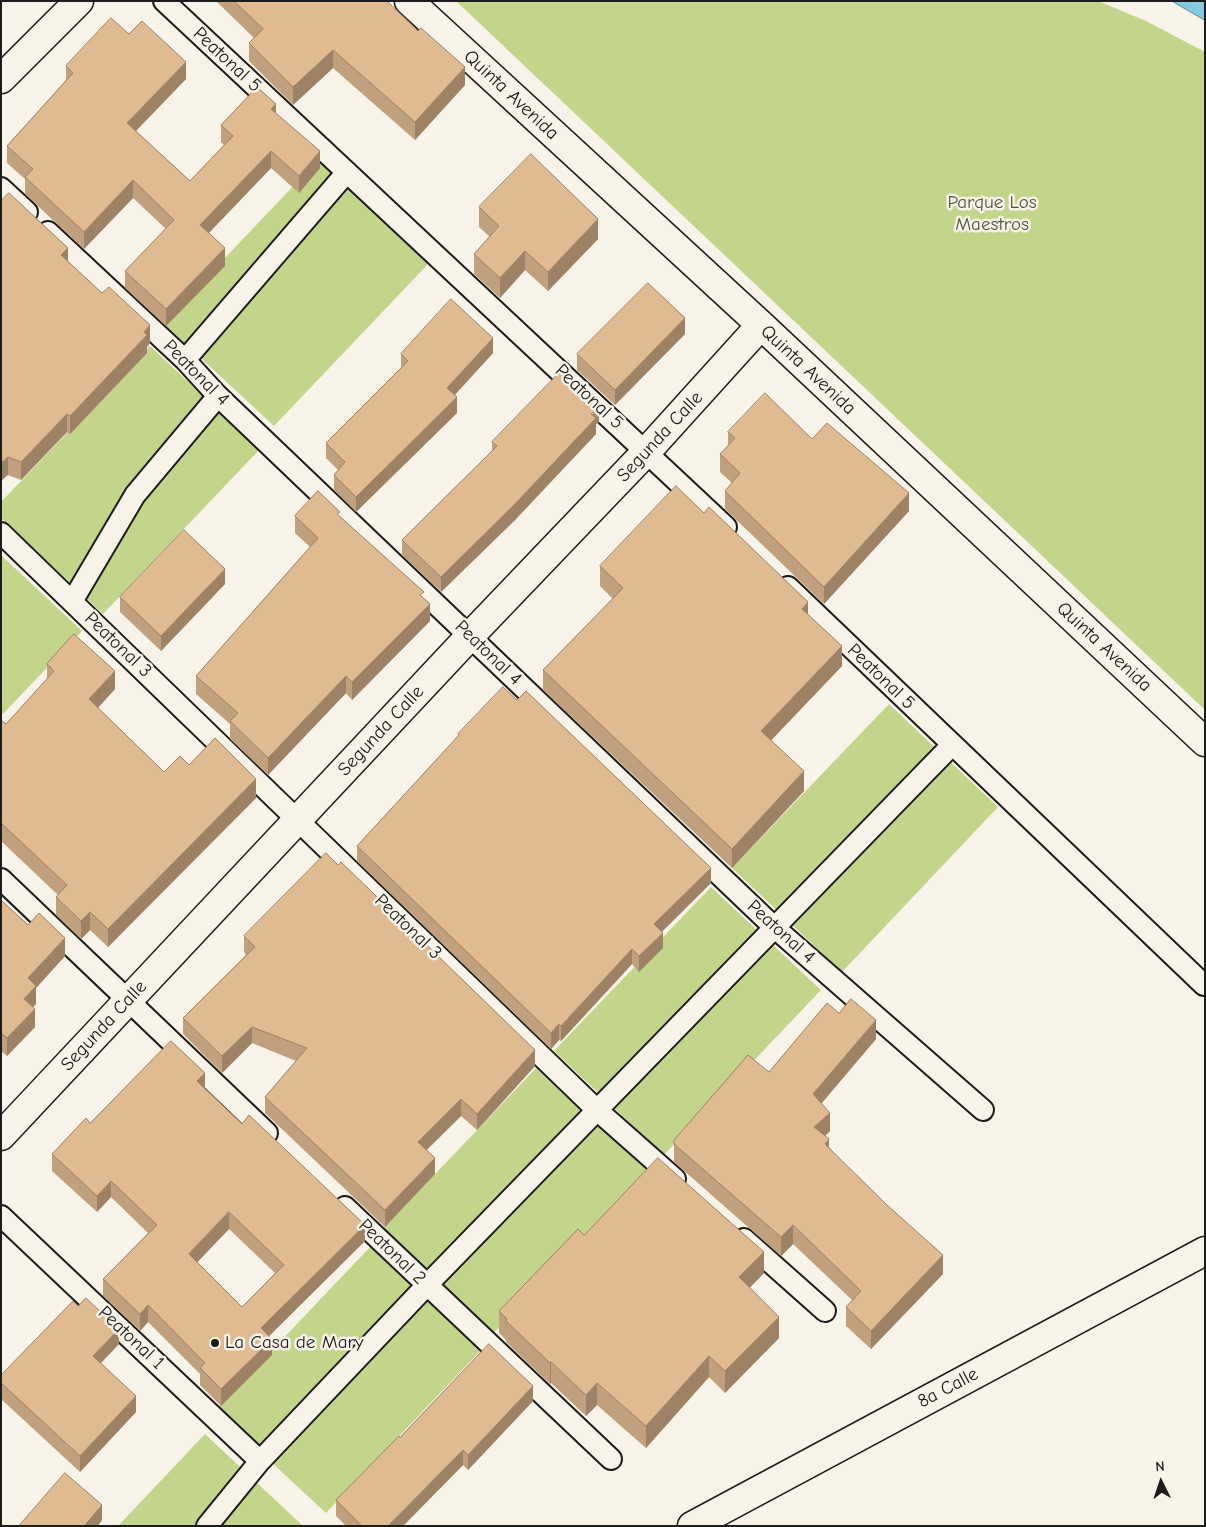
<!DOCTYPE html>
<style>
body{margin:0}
#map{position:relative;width:1206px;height:1527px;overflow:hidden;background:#f7f3e8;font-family:"Comic Neue",sans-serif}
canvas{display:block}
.frame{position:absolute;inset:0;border:2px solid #1c1c1c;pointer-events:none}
.north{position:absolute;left:1136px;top:1457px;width:50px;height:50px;-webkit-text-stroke:4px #f7f3e8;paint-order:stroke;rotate:356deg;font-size:14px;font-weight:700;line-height:20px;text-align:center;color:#1c1c1c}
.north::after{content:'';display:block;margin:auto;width:18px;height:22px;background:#1c1c1c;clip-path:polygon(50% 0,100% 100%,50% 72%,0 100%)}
</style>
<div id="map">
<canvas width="1206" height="1527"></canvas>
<div class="frame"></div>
<div class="north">N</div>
</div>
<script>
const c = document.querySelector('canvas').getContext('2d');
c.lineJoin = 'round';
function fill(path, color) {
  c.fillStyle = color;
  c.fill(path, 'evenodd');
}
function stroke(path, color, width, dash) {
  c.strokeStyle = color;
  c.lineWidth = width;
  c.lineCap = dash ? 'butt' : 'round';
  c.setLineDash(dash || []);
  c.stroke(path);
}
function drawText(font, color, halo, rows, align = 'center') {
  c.font = font + ' "Comic Neue",sans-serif';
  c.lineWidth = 5;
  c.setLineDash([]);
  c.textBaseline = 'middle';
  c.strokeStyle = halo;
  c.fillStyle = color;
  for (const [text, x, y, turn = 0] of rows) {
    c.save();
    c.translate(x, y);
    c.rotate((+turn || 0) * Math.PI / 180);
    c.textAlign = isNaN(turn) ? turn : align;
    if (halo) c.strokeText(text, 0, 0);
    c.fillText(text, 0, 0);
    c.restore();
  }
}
const green = new Path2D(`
 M456 1H1098L1146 21 1205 52V710Z
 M320 158 430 262 274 426 163 323Z
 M150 346 260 449 103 614 1 518V502Z
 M1 555 82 631 1 716Z
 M889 704 998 807 842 972 732 868Z
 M711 887 821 990 664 1155 554 1051Z
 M538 1066 648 1171 492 1335 381 1231Z
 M372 1245 482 1349 326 1513 215 1410Z
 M205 1434 303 1526H118Z`);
const water = new Path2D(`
 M1172 1H1205V20Z`);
const service = new Path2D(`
 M164 1 726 527
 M1 188 27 212
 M48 232 185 360 218 396 775 928 983 1110
 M185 360 347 172
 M1 533 597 1110 675 1179
 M788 587 1204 985
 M73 600 135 495 218 396
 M1 879 267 1133
 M345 1207 611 1459
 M1 1216 260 1461
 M744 1239 825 1311
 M207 1526 260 1461 427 1285 952 745`);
const minor = new Path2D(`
 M409 1 761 325 1205 742
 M1 1136 470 636 647 451 761 325`);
const tertiary = new Path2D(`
 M1 79 79 1
 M692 1526 1205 1251`);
const wall = new Path2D(`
 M216 1H387L465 85 415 140 333 68 293 105 249 61V43L254 38Z
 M129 34 186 79 136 131 190 181 224 145 221 142V125L276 113 320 168 299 193 271 168 209 233 225 266 166 326 125 288V271L166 229 133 198 84 249 25 194V179L7 163V146L66 80V66Z
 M1 201 68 261 150 343 147 347V353L70 434 67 432 21 480 8 475Z
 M479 207 598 239 548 291 525 270 500 298 474 274V254L490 237 479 227Z
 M685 334 615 405 577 370V354Z
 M493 353 455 395 457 413 356 512 334 490V475L338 470 326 458V443L401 369V354Z
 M599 422 596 424V434L515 520 441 592 402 555V540L492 451V442Z
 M728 432 812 439 909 511 824 604 725 509V491L732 483 720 472V454L728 446Z
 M295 516H340L430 621 352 700 346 693 268 775 230 739V724L196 694V676L310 547 295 533Z
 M600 566 808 614 842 666 771 740 804 791 732 868 543 690V670L613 599 600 586Z
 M225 584 161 651 120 612V597Z
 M47 664 115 689 98 708 164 772 189 765 256 798 108 947 90 930 81 939 56 915V897L58 895 1 841V720L6 724 47 680Z
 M458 734 711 883 662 932 663 948 639 972 632 964 561 1041 559 1040 551 1049 357 861V846L458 737Z
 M1 900 28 925 65 956 36 988V1004L33 1007 35 1027 7 1056 1 1051Z
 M244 936 535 1066 477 1130 461 1116 427 1150 435 1174 385 1227 265 1113V1097L296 1061 252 1043 222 1073 183 1034V1018L246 955 244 952Z
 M839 1013 876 1039 822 1103 830 1131 825 1136 829 1147 943 1274 871 1349 846 1326V1307L852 1300 793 1244 781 1256 674 1162V1140L769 1072Z
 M205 1089 365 1241 269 1336 272 1355 221 1406 200 1385V1374L148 1322 140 1331 103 1296V1279L148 1233 111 1197 97 1212 52 1171V1154L90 1123ZM229 1229 275 1273 242 1307 197 1262Z
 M584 1235 764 1273 749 1288 779 1338 725 1393 709 1377 646 1448 597 1405 586 1416 551 1383 550 1384 506 1342V1340L499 1333V1311Z
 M119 1344 101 1363 136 1412 80 1472 1 1399V1375Z
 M533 1401 468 1470 463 1465 403 1526H346L336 1516V1500L400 1437Z`);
const shadedWall = new Path2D(`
 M333 50V68L293 105V87Z
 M186 62V79L127 140V123Z
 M465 67V85L415 140V122Z
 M276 104V121L271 109Z
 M271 151V168L200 242V225Z
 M320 151V168L299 193V176Z
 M133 180V198L84 249V232Z
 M598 219V239L548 291V272Z
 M68 248V267L61 255Z
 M225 248V266L166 326V309Z
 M525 251V270L500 298V278Z
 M685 318V334L615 405V390Z
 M150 325V343L147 347V353L70 434V416Z
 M493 338V353L447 403V388Z
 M457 397V413L356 512V497Z
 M599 407V422L596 424V434L515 520 441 592V577Z
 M67 414V432L21 480V462Z
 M8 457V475L1 481V463Z
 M909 493V511L824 604V587Z
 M225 569V584L161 651V636Z
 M808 602V622L802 609Z
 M430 604V621L352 700V682Z
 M842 646V666L761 751V731Z
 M115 671V689L89 717V699Z
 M346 676V693L268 775V758Z
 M804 771V791L732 868V849Z
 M256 779V798L108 947V929Z
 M711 868V883L654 939V924Z
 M90 912V930L81 939V921Z
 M663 933V948L639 972V956Z
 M65 938V956L36 988V1004L24 1017V999L28 978Z
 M632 949V964L561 1041V1026Z
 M35 1009V1027L7 1056V1038Z
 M876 1020V1039L813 1113V1094Z
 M559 1024V1040L551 1049V1033Z
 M252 1027V1043L222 1073V1056Z
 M535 1050V1066L477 1130V1114Z
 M205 1073V1089L197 1081Z
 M461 1099V1116L418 1158V1142Z
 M830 1113V1131L814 1146V1127Z
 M829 1139V1158L825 1144Z
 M435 1158V1174L385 1227V1210Z
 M111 1181V1197L97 1212V1196Z
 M229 1212V1229L189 1271V1254Z
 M365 1225V1241L261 1344V1328Z
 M793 1225V1244L781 1256V1237Z
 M764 1252V1273L739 1299V1277Z
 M943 1255V1274L871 1349V1331Z
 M148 1305V1322L140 1331V1314Z
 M779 1317V1338L725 1393V1371Z
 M119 1329V1344L93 1371V1356Z
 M272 1339V1355L221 1406V1389Z
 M709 1356V1377L646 1448V1426Z
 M551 1362V1383L550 1384V1363Z
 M597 1383V1405L586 1416V1395Z
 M533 1386V1401L468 1470V1455Z
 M136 1396V1412L80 1472V1456Z
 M463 1450V1465L403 1526H388Z
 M102 1505V1520L98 1526H84Z`);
const building = new Path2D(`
 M234 1H387L418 31 421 28 465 67 415 122 333 50 293 87 249 43 263 29Z
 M111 18 129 34 142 21 186 62 127 123 190 181 233 136 221 125 257 87 276 104 271 109 320 151 299 176 271 151 200 225 225 248 166 309 125 271 174 220 133 180 84 232 25 177 33 169 7 146 73 73 66 66Z
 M531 154 598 219 548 272 525 251 500 278 474 254 499 226 479 207Z
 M9 193 68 248 61 255 102 293 109 287 150 325 144 332 147 335 70 416 67 414 21 462 8 457 1 463V201Z
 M648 283 685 318 615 390 577 354Z
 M451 299 493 338 447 388 457 397 356 497 334 475 345 462 326 443 408 361 401 354Z
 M561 371 599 407 591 414 596 418 515 504 441 577 402 540 497 446 492 442Z
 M765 393 812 439 827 423 909 493 824 587 725 491 740 473 720 454 735 438 728 432Z
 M676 486 704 513 709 507 808 602 802 609 842 646 761 731 804 771 732 849 543 670 623 588 600 566Z
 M318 491 340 512 337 514 424 592 420 595 430 604 352 682 346 676 268 758 230 721 238 713 196 676 318 538 295 516Z
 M184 530 225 569 161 636 120 597Z
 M74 634 115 671 89 699 164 772 180 756 189 765 215 738 256 779 108 929 90 912 81 921 56 897 67 885 1 823V720L6 724 54 671 47 664Z
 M503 687 517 700 526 691 711 868 654 924 663 933 639 956 632 949 561 1026 559 1024 551 1033 357 846 459 735 458 734Z
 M326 853 338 865 341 862 535 1050 477 1114 461 1099 418 1142 435 1158 385 1210 265 1097 307 1048 252 1027 222 1056 183 1018 255 947 244 936Z
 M1 900 28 925 39 913 65 938 28 978 36 986 24 999 35 1009 7 1038 1 1033Z
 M851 999 876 1020 813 1094 830 1113 814 1127 829 1139 825 1144 887 1205 943 1255 871 1331 846 1307 861 1291 793 1225 781 1237 674 1144V1140L748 1055 769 1072 827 1003 839 1013Z
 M171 1041 205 1073 197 1081 242 1124 249 1115 365 1225 261 1328 272 1339 221 1389 200 1368 205 1363 148 1305 140 1314 103 1279 157 1225 111 1181 97 1196 52 1154 86 1118 90 1123ZM229 1212 284 1265 242 1307 189 1254Z
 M658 1158 764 1252 739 1277 779 1317 725 1371 709 1356 646 1426 597 1383 586 1395 551 1362 550 1363 506 1321 507 1319 499 1311 578 1229 584 1235Z
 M86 1298 119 1329 93 1356 136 1396 80 1456 1 1383V1375L73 1301 78 1306Z
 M489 1344 533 1386 468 1455 463 1450 388 1526H362L336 1500 399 1436 400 1437Z
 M65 1473 102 1505 84 1526H19Z`);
const markers = [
 [215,1343,5,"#1c1c1c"]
];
const streetNames = [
 ["Peatonal 5",227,60,43],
 ["Quinta Avenida",511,95,43],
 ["Quinta Avenida",808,370,43],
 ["Peatonal 4",196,373,45],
 ["Peatonal 5",589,397,43],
 ["Segunda Calle",660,437,-47],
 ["Peatonal 3",118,645,44],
 ["Quinta Avenida",1104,647,43],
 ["Peatonal 4",488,653,44],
 ["Peatonal 5",881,677,44],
 ["Segunda Calle",381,731,-47],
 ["Peatonal 3",408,927,44],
 ["Peatonal 4",781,932,42],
 ["Segunda Calle",104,1026,-47],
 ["Peatonal 2",392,1252,44],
 ["Peatonal 1",131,1338,43],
 ["8a Calle",948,1388,-28]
];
const parkNames = [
 ["Parque Los",992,203],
 ["Maestros",992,225]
];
const poiNames = [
 ["La Casa de Mary",225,1343]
];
fill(green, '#c3d58a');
fill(water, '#82cbe3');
stroke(water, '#598593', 1);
stroke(service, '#1c1c1c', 24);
stroke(minor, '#1c1c1c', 31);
stroke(tertiary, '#1c1c1c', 31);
stroke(service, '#f7f3e8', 20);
stroke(minor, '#f7f3e8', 28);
stroke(tertiary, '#f7f3e8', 28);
fill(wall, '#c1a07d');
fill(shadedWall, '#9d8266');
fill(building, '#e0ba91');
stroke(building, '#9d8266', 1);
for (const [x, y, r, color] of markers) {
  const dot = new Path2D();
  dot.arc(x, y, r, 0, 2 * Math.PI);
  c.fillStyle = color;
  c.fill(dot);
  stroke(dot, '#f7f3e8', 2);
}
drawText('19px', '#1c1c1c', '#f7f3e8', streetNames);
drawText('19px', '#4e543d', '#f7f3e8', parkNames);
drawText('19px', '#1c1c1c', '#f7f3e8', poiNames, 'left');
</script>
